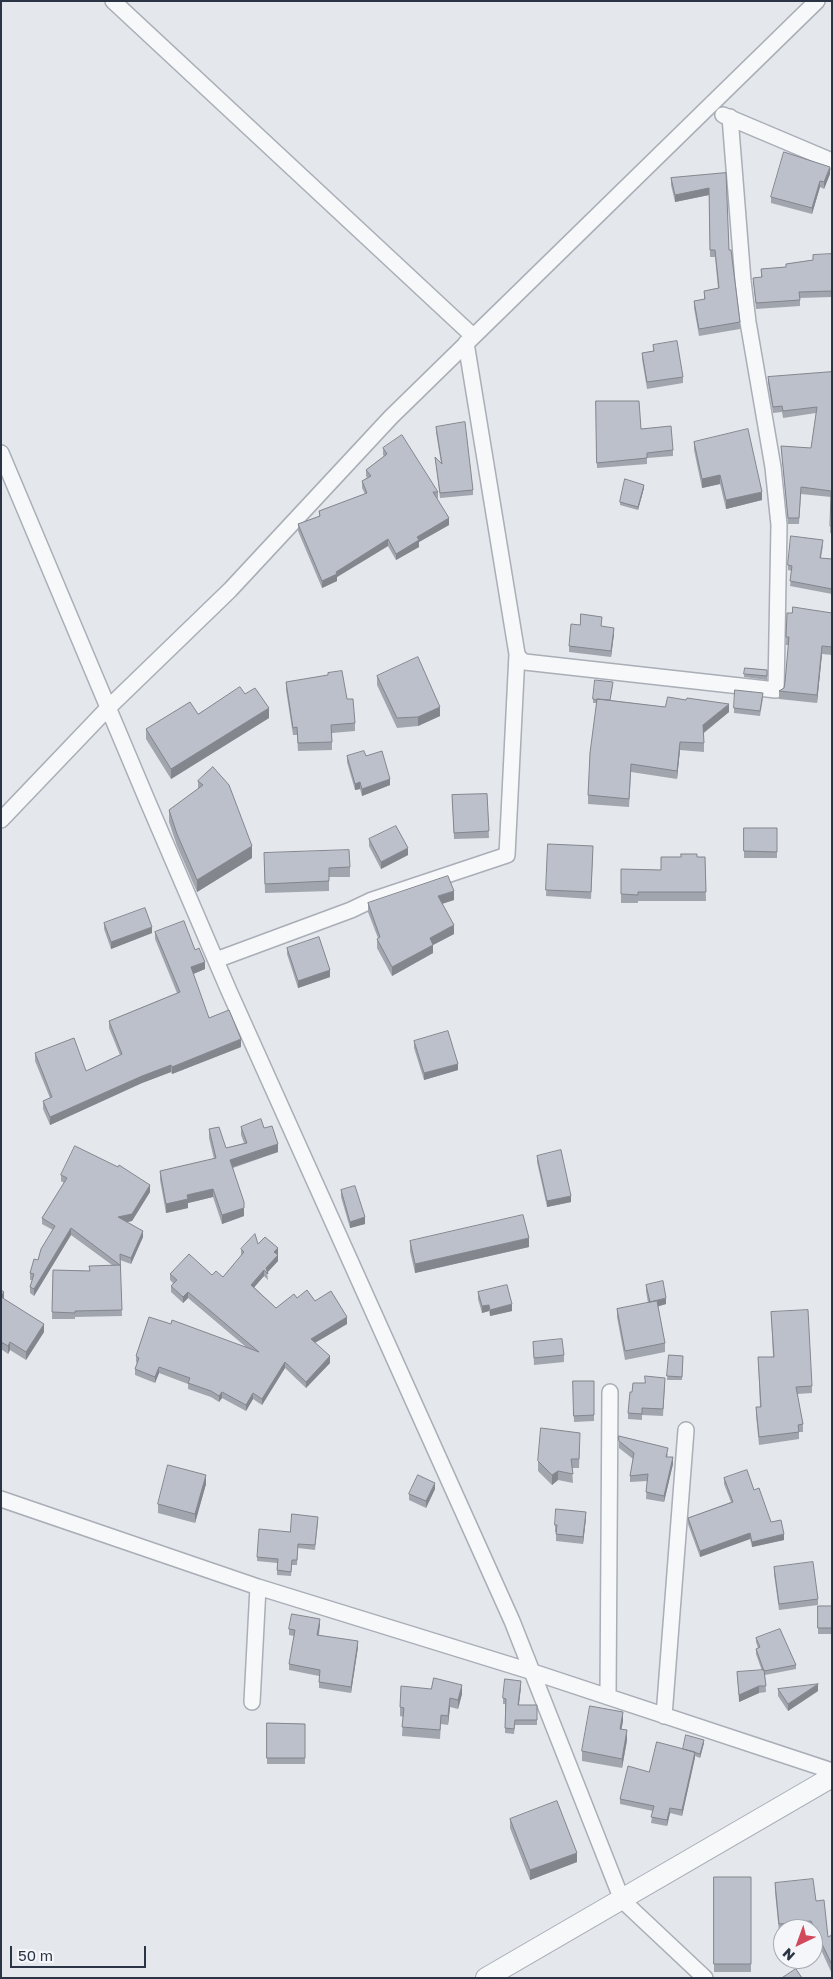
<!DOCTYPE html>
<style>
body{margin:0}
#map{position:relative;width:833px;height:1979px;overflow:hidden;background:#e4e7ec;font-family:"Golos Text",sans-serif}
canvas{display:block}
.frame{position:absolute;inset:0;border:2px solid #2b3445;pointer-events:none}
.north{position:absolute;left:773px;top:1919px;width:50px;height:50px;box-sizing:border-box;background:#f4f6f9;border:1px solid #a4a8b1;border-radius:50%;rotate:222deg;font-size:14px;font-weight:700;line-height:20px;text-align:center;color:#2b3445}
.north::after{content:'';display:block;margin:auto;width:18px;height:22px;background:#d1495b;clip-path:polygon(50% 0,100% 100%,50% 72%,0 100%)}
.scale{position:absolute;left:10px;top:1946px;width:136px;height:22px;box-sizing:border-box;border:2px solid #2b3445;border-top:0;padding-left:6px;font-size:15px;line-height:18px;white-space:nowrap;color:#2b3445;-webkit-text-stroke:4px #f4f6f9;paint-order:stroke}
</style>
<div id="map">
<canvas width="833" height="1979"></canvas>
<div class="frame"></div>
<div class="north">N</div>
<div class="scale">50 m</div>
</div>
<script>
const c = document.querySelector('canvas').getContext('2d');
c.lineJoin = 'round';
function stroke(path, color, width, dash) {
  c.strokeStyle = color;
  c.lineWidth = width;
  c.lineCap = dash ? 'butt' : 'round';
  c.setLineDash(dash || []);
  c.stroke(path);
}
function fill(path, color) {
  c.fillStyle = color;
  c.fill(path, 'evenodd');
}
const minor = new Path2D(`
 M113 1 473 336
 M723 115 832 161
 M466 343 517 654 520 659 525 662 776 690 779 525 773 467 748 322 743 281 730 117
 M1 453 147 800 229 991 512 1621 622 1900 705 1978
 M1 820 108 708 230 590 391 417 817 1
 M216 960 351 910 372 900 507 855 517 654
 M1 1499 258 1587 533 1672 832 1771
 M608 1697 610 1392
 M252 1702 258 1587
 M664 1716 686 1430`);
const tertiary = new Path2D(`
 M486 1978 832 1777`);
const wall = new Path2D(`
 M726 173 729 250 740 322V329L699 336 694 308V301L704 299V291L718 288 715 257H710L709 195 675 202 671 185V178Z
 M830 174 824 189 820 187 812 214 771 203V197Z
 M832 254V297L800 298V306L756 309 753 278 761 277V269L786 267V264L813 260Z
 M653 345 683 377V383L647 389 642 359V353L653 351Z
 M832 372V533H830L831 497 801 494 799 524H788L781 446 811 448 816 413 783 418 782 412 773 413 768 383V377Z
 M596 401 641 429 673 450V456L647 458V464L597 468Z
 M436 427 473 490V495L440 498 435 457 441 463 436 432Z
 M694 442 762 500 726 509 720 484 702 488 694 450Z
 M383 448 438 492V498H437L449 525 419 542V547L396 560 388 546 337 577V581L322 588 298 531V524L319 516V511L365 494 362 488V481L367 478 366 476V470L384 456 383 455Z
 M644 488 638 510 620 505V502Z
 M823 545 821 558 832 559V594L790 586 792 571 788 570V565Z
 M787 613H832V655L822 654 817 703 779 699V691L784 688 785 682 789 645H786Z
 M602 626 614 634 611 657 569 652V646Z
 M745 668 767 670V680L744 677Z
 M377 676 440 716 418 726 397 728 377 685Z
 M286 682 347 699 355 723V731L332 733V750L298 751 297 735H293L286 690Z
 M613 685 610 700 665 707 729 712 704 733V752L680 750 677 779 631 772 629 807 588 804V795L597 703H593V699Z
 M245 694 269 718 171 779 146 739V729L198 714Z
 M763 698 760 716 734 713V708Z
 M347 756 390 785 362 796 360 789 355 790 347 762Z
 M213 767 252 858 197 892 177 846 169 822V810L198 789V781Z
 M487 794 489 838 454 839 452 795Z
 M744 828H777V858H744Z
 M369 839 408 855 381 869 369 846Z
 M548 844 593 853 591 899 546 896Z
 M697 857H705L706 901H638V903H621V869L661 870Z
 M264 863 350 867V877H329V891L265 893Z
 M454 900 442 904 454 934 433 945V953L392 976 377 948V939L378 938 368 912V903Z
 M104 923 152 933 111 949 104 929Z
 M155 932 195 950 205 969 193 974 209 1018 241 1047 172 1074 171 1072 142 1083 50 1125 43 1109V1101L50 1098 35 1061V1053L86 1071 120 1055 109 1028V1021L177 993 155 939Z
 M287 948 330 977 298 988 287 954Z
 M414 1041 458 1070 424 1080 414 1048Z
 M241 1127 264 1128 278 1152 233 1168 244 1216 222 1224 213 1197 188 1203V1208L166 1213 160 1180V1171L214 1159 209 1138V1129L226 1148 244 1143 241 1135Z
 M537 1156 571 1202 547 1207 537 1162Z
 M61 1175 150 1192 132 1221 126 1222 143 1237 131 1264 120 1260 122 1316 75 1317V1319H52L53 1270 89 1271 112 1265 71 1235 34 1296 30 1293V1287L32 1280H30V1273L38 1260 53 1230 42 1224V1218L64 1183 61 1181Z
 M341 1190 365 1224 350 1228 341 1197Z
 M410 1241 529 1247 415 1273 410 1251Z
 M258 1244 278 1254V1261L267 1272 268 1280 264 1276 254 1287 276 1308 297 1298 315 1301 347 1324 315 1343 330 1363 306 1388 285 1368 262 1405 253 1399 246 1411 222 1398 219 1402 211 1397 188 1389V1384L159 1373 155 1383 135 1375V1369L137 1363 136 1362V1356L171 1324 246 1347 188 1298 183 1303 171 1292V1286L173 1283 170 1280V1274L212 1275 223 1277 241 1256V1249Z
 M646 1285 666 1304 658 1306 665 1343V1352L625 1360 617 1317V1309L648 1303 646 1291Z
 M1 1290 4 1299 44 1332 26 1360 10 1350 8 1354 1 1349Z
 M478 1292 512 1311 490 1316 489 1311 482 1313 478 1299Z
 M771 1312 812 1386V1393L797 1394 803 1424V1432H799V1439L759 1445 756 1415V1407H760L758 1357H773Z
 M533 1342 564 1355V1362L534 1365Z
 M669 1355 683 1356 682 1380H667Z
 M573 1381H594V1421L574 1422Z
 M665 1384 663 1416 642 1415V1420L628 1419V1413L632 1392Z
 M619 1436 668 1454 667 1457 673 1464 664 1502 646 1499 647 1481 630 1482V1476L633 1459 619 1448Z
 M580 1443 579 1468H572L573 1483 558 1480 552 1485 538 1471V1461Z
 M724 1478 754 1490 771 1522 784 1540 752 1547 750 1539 700 1557 688 1524V1518L731 1502 724 1484Z
 M206 1484 195 1523 158 1513V1504Z
 M435 1489 426 1508 409 1500V1494Z
 M586 1518 583 1544 556 1541V1532H555V1525Z
 M318 1522 315 1550 298 1548 297 1565H292L291 1576 277 1575V1563L257 1561V1557L290 1532Z
 M774 1567 818 1599V1605L779 1610 774 1574Z
 M818 1606H832V1634H818Z
 M320 1625 319 1635 358 1647 351 1693 319 1688V1676L289 1670V1664L294 1636 289 1635V1629Z
 M756 1638 796 1665V1669L765 1675 766 1692 759 1693 739 1702 737 1672 762 1671 756 1654V1649L758 1648 756 1642Z
 M521 1687 519 1705H537V1725H515L514 1734 505 1733V1704H503V1698Z
 M778 1689 818 1691 788 1711 778 1696Z
 M462 1694 458 1709 450 1707 448 1725 441 1724 440 1739 402 1736 403 1717 400 1716V1707Z
 M623 1721 621 1729 627 1740 622 1768 582 1761V1751Z
 M267 1723 305 1724V1764H267Z
 M704 1743 700 1758 695 1756 682 1816 670 1813 667 1826 651 1823 653 1811 620 1804V1799L649 1772 683 1749Z
 M510 1819 577 1862 530 1880 510 1828Z
 M714 1877H751V1972H714Z
 M775 1883 816 1901 828 1937 832 1935V1974L813 1932V1929H783V1932H779L775 1892Z`);
const shadedWall = new Path2D(`
 M830 167V174L824 189V182Z
 M820 181V187L812 214V208Z
 M709 188V195L675 202V195Z
 M720 475V484L702 488V479Z
 M644 485V488L638 510V507Z
 M762 492V500L726 509V500Z
 M449 518V525L419 542V547L396 560V554L417 537Z
 M388 539V546L337 577V581L322 588V581L336 572Z
 M614 628V634L611 657V651Z
 M822 646V654L817 703V695Z
 M729 704V712L703 733V725Z
 M440 707V716L418 726V717Z
 M269 708V718L171 779V769Z
 M680 742V750L677 779V771Z
 M390 779V785L362 796V789Z
 M360 782V789L355 790V784Z
 M252 846V858L197 892V880Z
 M408 848V855L381 869V862Z
 M454 891V900L438 905V896Z
 M454 925V934L433 945V953L392 976V967L430 938Z
 M152 927V933L111 949V942Z
 M205 962V969L191 975V967Z
 M330 970V977L298 988V981Z
 M241 1039V1047L172 1074V1067Z
 M458 1064V1070L424 1080V1073Z
 M171 1065V1072L142 1083 50 1125V1117L142 1076Z
 M278 1144V1152L230 1168V1160Z
 M150 1185V1192L132 1221 118 1224V1217Z
 M213 1189V1197L188 1203V1208L166 1213V1204L187 1195Z
 M571 1196V1202L547 1207V1201Z
 M244 1208V1216L222 1224V1215Z
 M365 1217V1224L350 1228V1222Z
 M71 1228V1235L34 1296V1289Z
 M143 1231V1237L131 1264V1258Z
 M529 1238V1247L415 1273V1264Z
 M278 1248V1261L267 1273 266 1268 274 1252Z
 M264 1270V1276L251 1291V1285Z
 M4 1292V1300L1 1304V1296Z
 M188 1292V1298L183 1303V1297Z
 M666 1298V1304L650 1309V1302Z
 M512 1304V1311L490 1316V1310Z
 M489 1305V1311L482 1313V1306Z
 M347 1317V1324L311 1345V1339Z
 M44 1324V1332L26 1360V1352Z
 M10 1342V1350L8 1354V1346Z
 M330 1356V1363L306 1388V1382Z
 M285 1362V1368L262 1405V1399Z
 M159 1367V1373L155 1383V1377Z
 M222 1392V1398L219 1402V1396Z
 M253 1393V1399L246 1411V1405Z
 M673 1457V1464L664 1502V1496Z
 M558 1471V1480L552 1485V1475Z
 M206 1475V1484L195 1523V1514Z
 M435 1483V1489L426 1508V1501Z
 M586 1512V1518L583 1544V1537Z
 M750 1533V1539L700 1557V1551Z
 M784 1534V1540L752 1547V1542Z
 M320 1619V1625L317 1641V1635Z
 M358 1641V1647L351 1693V1687Z
 M521 1681V1687L518 1710V1705Z
 M818 1684V1691L788 1711V1704Z
 M462 1685V1694L458 1709V1700Z
 M759 1686V1693L739 1702V1695Z
 M450 1698V1707L448 1725V1716Z
 M623 1712V1721L620 1738V1729Z
 M627 1730V1740L622 1768V1759Z
 M704 1740V1743L700 1758V1754Z
 M695 1752V1758L682 1816V1810Z
 M670 1808V1813L667 1826V1820Z
 M577 1853V1862L530 1880V1870Z`);
const building = new Path2D(`
 M784 152 830 167 824 182 820 181 812 208 771 197Z
 M726 173 729 250H731L740 322 699 329 694 301 705 299 704 291 719 288 715 250H710L709 188 675 195 671 178Z
 M832 254V291L799 292 800 300 756 303 753 278 762 277 761 269 786 267V264L813 260V255Z
 M677 341 683 377 647 382 642 353 654 351 653 345Z
 M832 372V527L830 526 831 491 801 487 799 518H788L781 446 811 448 817 407 783 411 782 406 773 407 768 377Z
 M596 401H639L641 429 671 426 673 450 647 453V458L597 463Z
 M465 422 473 490 440 493 435 457 442 464 436 427Z
 M748 429 762 492 726 500 720 475 702 479 694 442Z
 M402 435 438 492H433L449 518 417 537 419 540 396 554 388 539 336 572 337 574 322 581 298 524 320 516 319 511 367 493 362 481 371 476 366 470 387 454 383 448Z
 M625 479 644 485 638 507 620 502Z
 M791 536 823 540 820 558 832 559V589L790 581 792 566 788 565Z
 M793 607 832 613V647L822 646 817 695 779 691 784 688 785 682 789 637H786L787 613H792Z
 M581 614 602 617 601 626 614 628 611 651 569 646 571 624 580 625Z
 M418 657 440 707 418 717 397 718 377 676Z
 M745 668 767 670V676L744 674Z
 M342 671 347 699H353L355 723 331 725 332 742 298 743 297 727 293 728 286 682 328 675V673Z
 M595 680 613 682 610 700 597 699V700L593 699Z
 M240 687 245 694 255 688 269 708 171 769 146 729 190 702 198 714Z
 M735 690 763 693 760 711 734 708Z
 M668 697 686 700 687 698 729 704 703 725 704 743 680 742 677 771 631 764 629 799 588 795 590 753 597 699 665 707Z
 M364 751 366 756 382 751 390 779 362 789 360 782 355 784 347 756Z
 M213 767 229 785 252 846 197 880 177 834 169 810 203 785 198 781Z
 M487 794 489 831 454 833 452 795Z
 M396 826 408 848 381 862 369 839Z
 M744 828H777V852L744 851Z
 M548 844 593 846 591 892 546 890Z
 M349 850 350 867 329 868V881L265 884 264 853Z
 M681 854H697V857H705L706 892H638V895L621 894V869L661 870V857H681Z
 M448 876 454 891 438 896 454 925 430 938 433 945 392 967 377 939 380 937 368 903Z
 M145 908 152 927 111 942 104 923Z
 M184 921 195 950 199 948 205 962 191 967 209 1018 229 1010 241 1039 172 1067 171 1065 142 1076 50 1117 43 1101 52 1097 35 1053 74 1038 86 1071 122 1054 109 1021 180 992 155 932Z
 M319 937 330 970 298 981 287 948Z
 M448 1031 458 1064 424 1073 414 1041Z
 M261 1119 264 1128 272 1126 278 1144 230 1160 244 1202V1208L222 1215 213 1189 187 1195 188 1199 166 1204 160 1171 216 1158 209 1129 219 1127 226 1148 247 1143 241 1127Z
 M75 1146 118 1167 119 1165 150 1185 132 1214 118 1217 143 1231 131 1258 120 1254 122 1310 75 1311V1313L52 1312 53 1270 90 1271 89 1266 120 1265 71 1228 34 1289 30 1287 34 1274 30 1273 34 1259 38 1260 41 1249 55 1226 42 1218 67 1178 61 1175Z
 M561 1150 571 1196 547 1201 537 1156Z
 M355 1186 365 1217 350 1222 341 1190Z
 M523 1215 529 1238 415 1264 410 1241Z
 M255 1234 258 1244 265 1237 278 1248 274 1252 278 1255 266 1268 268 1274 264 1270 251 1285 276 1308 294 1294 297 1298 307 1290 315 1301 331 1291 347 1317 311 1339 330 1356 306 1382 285 1362 262 1399 253 1393 246 1405 222 1392 219 1396 211 1391 188 1383 190 1378 159 1367 155 1377 135 1369 139 1358 136 1356 149 1317 171 1324 172 1320 259 1352 188 1292 183 1297 171 1286 177 1280 170 1274 189 1254 212 1275 216 1271 223 1277 244 1252 241 1249Z
 M663 1281 666 1298 650 1302 646 1285Z
 M507 1285 512 1304 490 1310 489 1305 482 1306 478 1292Z
 M1 1290 4 1292 1 1296Z
 M1 1297 44 1324 26 1352 10 1342 8 1346 1 1342Z
 M657 1301 665 1343 625 1351 617 1309Z
 M808 1310 812 1386 796 1387 803 1424 798 1425 799 1432 759 1437 756 1407H761L758 1357H774L771 1312Z
 M562 1339 564 1355 534 1358 533 1342Z
 M669 1355 683 1356 682 1377 667 1376Z
 M645 1376 665 1378 663 1409 642 1408V1414L628 1413 630 1392H632L633 1383H645Z
 M573 1381H594V1415L574 1416Z
 M541 1428 580 1433 579 1459H571L573 1474 558 1471 552 1475 538 1461Z
 M619 1436 668 1448 666 1457H673L664 1496 646 1492 648 1474 630 1476 634 1453 619 1441Z
 M168 1465 206 1475 195 1514 158 1504Z
 M747 1470 754 1490 759 1488 771 1522 781 1520 784 1534 752 1542 750 1533 700 1551 688 1518 733 1502 724 1478Z
 M418 1475 435 1483 426 1501 409 1494Z
 M556 1509 586 1512 583 1537 556 1534 557 1525H555Z
 M292 1514 318 1517 315 1545 298 1544 297 1560H292L291 1572 277 1570 278 1559 257 1557 259 1529 290 1532Z
 M813 1562 818 1599 779 1604 774 1567Z
 M818 1606H832V1628H818Z
 M292 1614 320 1619 317 1635 358 1641 351 1687 319 1682 320 1670 289 1664 295 1630 289 1629Z
 M780 1629 796 1665 764 1671 756 1649 760 1647 756 1638Z
 M764 1670 766 1686H759L739 1695 737 1672Z
 M434 1678 462 1685 458 1700 450 1698 448 1716 441 1715 440 1730 402 1727 404 1708 400 1707 401 1686 431 1689Z
 M505 1679 521 1681 518 1705H537V1720H515L514 1729 505 1728 506 1699 503 1698Z
 M818 1684 788 1704 778 1689Z
 M590 1706 623 1712 620 1729 627 1730 622 1759 582 1751Z
 M267 1723 305 1724V1758H267Z
 M686 1735 704 1740 700 1754 683 1749Z
 M657 1742 695 1752 682 1810 670 1808 667 1820 651 1817 654 1806 620 1799 628 1766 649 1772Z
 M557 1801 577 1853 530 1870 510 1819Z
 M714 1877H751V1964H714Z
 M813 1879 816 1901 824 1900 828 1937 832 1935V1965L811 1921 779 1924 775 1883Z
 M796 1969 802 1978H782Z`);
stroke(minor, '#a9aeb7', 18);
stroke(tertiary, '#a9aeb7', 22);
stroke(minor, '#f7f8fa', 15);
stroke(tertiary, '#f7f8fa', 20);
fill(wall, '#a1a5ae');
fill(shadedWall, '#83868d');
fill(building, '#bbc0ca');
stroke(building, '#83868d', 1);
</script>
